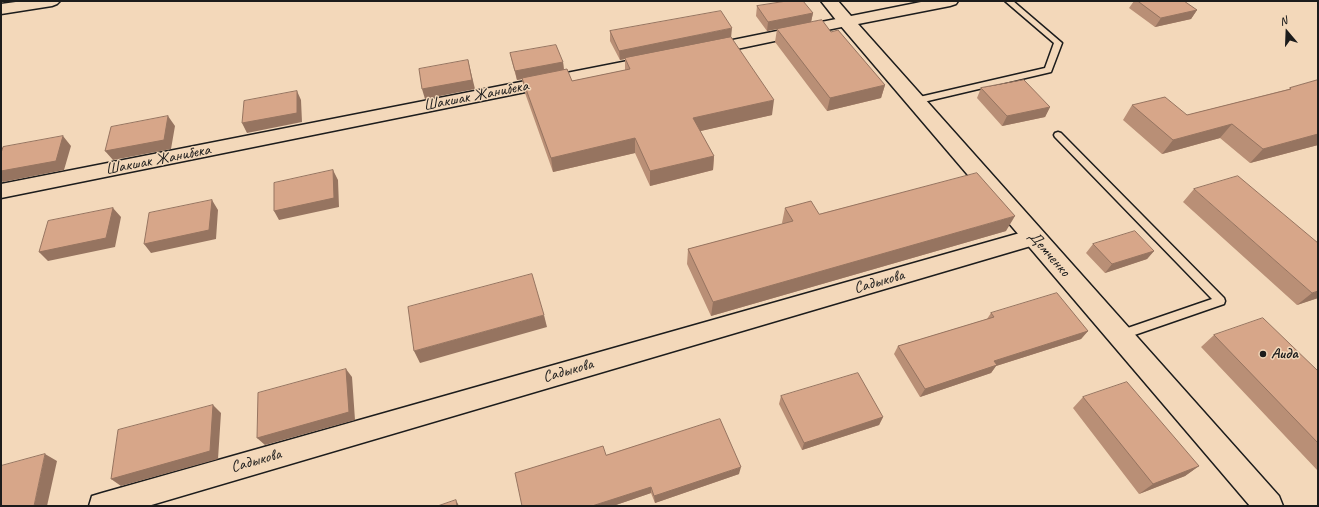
<!DOCTYPE html>
<meta charset="utf-8">
<style>
body{margin:0}
#map{position:relative;width:1319px;height:507px;overflow:hidden;background:#f3d8ba;font-family:Caveat,sans-serif}
canvas{display:block}
.frame{position:absolute;inset:0;border:2px solid #1c1c1c;pointer-events:none}
.north{position:absolute;left:1267px;top:12px;width:40px;height:40px;-webkit-text-stroke:3px #f3d8ba;paint-order:stroke;rotate:341deg;font-size:11px;font-weight:700;line-height:16px;text-align:center;color:#1c1c1c}
.north::after{content:'';display:block;margin:auto;width:14px;height:18px;background:#1c1c1c;clip-path:polygon(50% 0,100% 100%,50% 72%,0 100%)}
</style>
<div id="map">
<canvas width="1319" height="507"></canvas>
<div class="frame"></div>
<div class="north">N</div>
</div>
<script>
const c = document.querySelector('canvas').getContext('2d');
c.lineJoin = 'round';
function stroke(path, color, width, dash) {
  c.strokeStyle = color;
  c.lineWidth = width;
  c.lineCap = dash ? 'butt' : 'round';
  c.setLineDash(dash || []);
  c.stroke(path);
}
function fill(path, color) {
  c.fillStyle = color;
  c.fill(path, 'evenodd');
}
function drawText(font, color, halo, rows, align = 'center') {
  c.font = font + ' Caveat,sans-serif';
  c.lineWidth = 3;
  c.setLineDash([]);
  c.textBaseline = 'middle';
  c.strokeStyle = halo;
  c.fillStyle = color;
  for (const [text, x, y, turn = 0] of rows) {
    c.save();
    c.translate(x, y);
    c.rotate((+turn || 0) * Math.PI / 180);
    c.textAlign = isNaN(turn) ? turn : align;
    if (halo) c.strokeText(text, 0, 0);
    c.fillText(text, 0, 0);
    c.restore();
  }
}
const service = new Path2D(`
 M1005 1H1013L1062 43 1051 72 915 104 912 103 911 101 915 98 1045 68 1054 43Z
 M1058 132 1061 133 1224 298 1225 301 1224 304 1120 340 1116 338 1115 335 1116 332 1212 299 1055 137 1054 135 1055 133Z`);
const minor = new Path2D(`
 M23 1H60L57 4 52 6 1 14V4Z
 M846 17 851 19 854 22 851 25 708 55 702 53 700 50 702 47 708 45Z
 M653 56 659 57 661 61 659 65 1 198V184Z
 M1034 229 1041 231 1044 237 1041 243 148 506H89L92 496 102 493Z`);
const tertiary = new Path2D(`
 M821 1H838L851 16 926 1H958L956 4 950 6 858 24 1279 496 1283 506H1250L840 25Z`);
const wall = new Path2D(`
 M1134 1H1184L1197 10 1191 19 1155 27 1129 8Z
 M757 6 813 13 811 22 831 32 885 85 881 98 827 111 775 42 777 29 792 26 767 31 756 16Z
 M610 31 731 37 772 115 700 131 714 156 713 170 650 186 635 153 553 172 525 93 522 79 517 80 512 62 510 53 563 62 564 70 572 81 625 70V59L620 60 610 41Z
 M1318 80V145L1250 163 1220 138 1162 154 1123 120 1132 105 1187 115 1289 89 1290 88Z
 M981 88 1050 107 1045 117 1002 126 977 98Z
 M1194 189 1318 298 1297 305 1183 202Z
 M785 208 819 214 1006 231 711 316 687 264 688 249 783 224 782 223Z
 M1093 244 1154 251 1147 259 1105 273 1086 253Z
 M991 313 1088 331 1081 339 996 366 991 373 920 397 894 354 898 346 987 319Z
 M1214 335 1318 371V471L1201 347Z
 M781 396 883 417 879 425 802 450 779 404Z
 M1083 397 1199 466 1185 476 1139 494 1073 408Z
 M606 455 739 474 655 503 651 493 613 506H522Z`);
const shadedWall = new Path2D(`
 M1197 10 1191 19 1155 27 1161 18Z
 M813 13 811 22 767 31 768 22Z
 M732 28 731 38 625 58V59L620 60 619 51Z
 M468 60 475 89 425 99 422 89Z
 M563 62 564 71 517 80 515 71Z
 M885 85 881 98 827 111 830 98Z
 M297 91 301 100 302 122 247 133 242 123Z
 M774 100 772 115 692 133 693 118Z
 M1050 107 1045 117 1002 126 1007 116Z
 M168 116 175 126 171 149 113 160 105 151Z
 M1232 124 1220 138 1162 154 1173 140Z
 M1318 134V145L1250 163 1263 149Z
 M63 136 71 146 64 170 3 182 1 181V171Z
 M635 138V153L553 172 551 158Z
 M714 156 713 170 650 186V171Z
 M333 170 338 180 339 207 279 220 274 211Z
 M212 200 218 210 216 239 151 253 144 244Z
 M113 208 121 217 115 247 48 261 39 252Z
 M1015 216 1006 231 711 316 713 302Z
 M1154 251 1147 259 1105 273 1112 264Z
 M1318 291V298L1297 305 1312 293Z
 M544 315 547 327 420 363 414 351Z
 M1088 331 1081 339 996 366 991 373 920 397 925 389 994 361Z
 M346 369 352 377 355 420 265 445 257 438Z
 M213 405 221 413 218 459 121 486 111 479Z
 M883 417 879 425 802 450 804 443Z
 M45 454 57 461 47 506H34Z
 M1199 466 1185 476 1139 494 1153 484Z
 M741 467 739 474 655 503 654 496Z
 M651 487V493L613 506H592Z
 M456 500 459 506H457Z`);
const building = new Path2D(`
 M787 1H803L813 13 768 22 757 6Z
 M1138 1H1184L1197 10 1161 18Z
 M721 11 732 28 619 51 610 31Z
 M822 20 831 32 838 30 885 85 830 98 777 29Z
 M731 37 774 100 693 118 714 156 650 171 635 138 551 158 522 78 567 69 572 81 630 69 625 58Z
 M556 45 563 62 515 71 510 53Z
 M468 60 472 80 422 89 419 69Z
 M1024 80 1050 107 1007 116 981 88Z
 M1318 80V134L1263 149 1232 124 1173 140 1132 105 1165 97 1187 115 1291 89 1290 88Z
 M297 91V113L242 123 244 101Z
 M168 116 164 140 105 151 111 127Z
 M63 136 56 161 1 171V153L3 147Z
 M333 170 334 198 274 211V183Z
 M977 173 1015 216 713 302 688 249 793 221 785 208 811 201 819 214Z
 M1238 176 1318 243V291L1312 293 1194 189Z
 M212 200 209 230 144 244 149 213Z
 M113 208 106 238 39 252 48 221Z
 M1135 231 1154 251 1112 264 1093 244Z
 M532 274 544 315 414 351 408 307Z
 M1057 293 1088 331 994 361 997 365 925 389 898 346 994 317 991 313Z
 M1263 318 1318 371V443L1214 335Z
 M346 369 349 412 257 438 258 393Z
 M858 373 883 417 804 443 781 396Z
 M1127 382 1199 466 1153 484 1083 397Z
 M213 405 210 451 111 479 118 430Z
 M720 419 741 467 654 496 651 487 592 506H522L515 473 603 446 606 455Z
 M45 454 34 506H1V466Z
 M456 500 457 506H438Z`);
const markers = [
 [1263,354,4,"#1c1c1c"]
];
const streetNames = [
 ["Шакшак Жанибека",476,96,-11],
 ["Шакшак Жанибека",158,160,-11],
 ["Демченко",1049,254,49],
 ["Садыкова",879,282,-16],
 ["Садыкова",568,371,-16],
 ["Садыкова",256,461,-16]
];
const poiNames = [
 ["Аида",1271,354]
];
stroke(service, '#1c1c1c', 3);
stroke(minor, '#1c1c1c', 3);
stroke(tertiary, '#1c1c1c', 3);
fill(service, '#f3d8ba');
fill(minor, '#f3d8ba');
fill(tertiary, '#f3d8ba');
fill(wall, '#b98f76');
fill(shadedWall, '#967460');
fill(building, '#d7a689');
stroke(building, '#967460', 1);
for (const [x, y, r, color] of markers) {
  const dot = new Path2D();
  dot.arc(x, y, r, 0, 2 * Math.PI);
  c.fillStyle = color;
  c.fill(dot);
  stroke(dot, '#f3d8ba', 1.5);
}
drawText('16px', '#1c1c1c', '#f3d8ba', streetNames);
drawText('bold 16px', '#1c1c1c', '#f3d8ba', poiNames, 'left');
</script>
